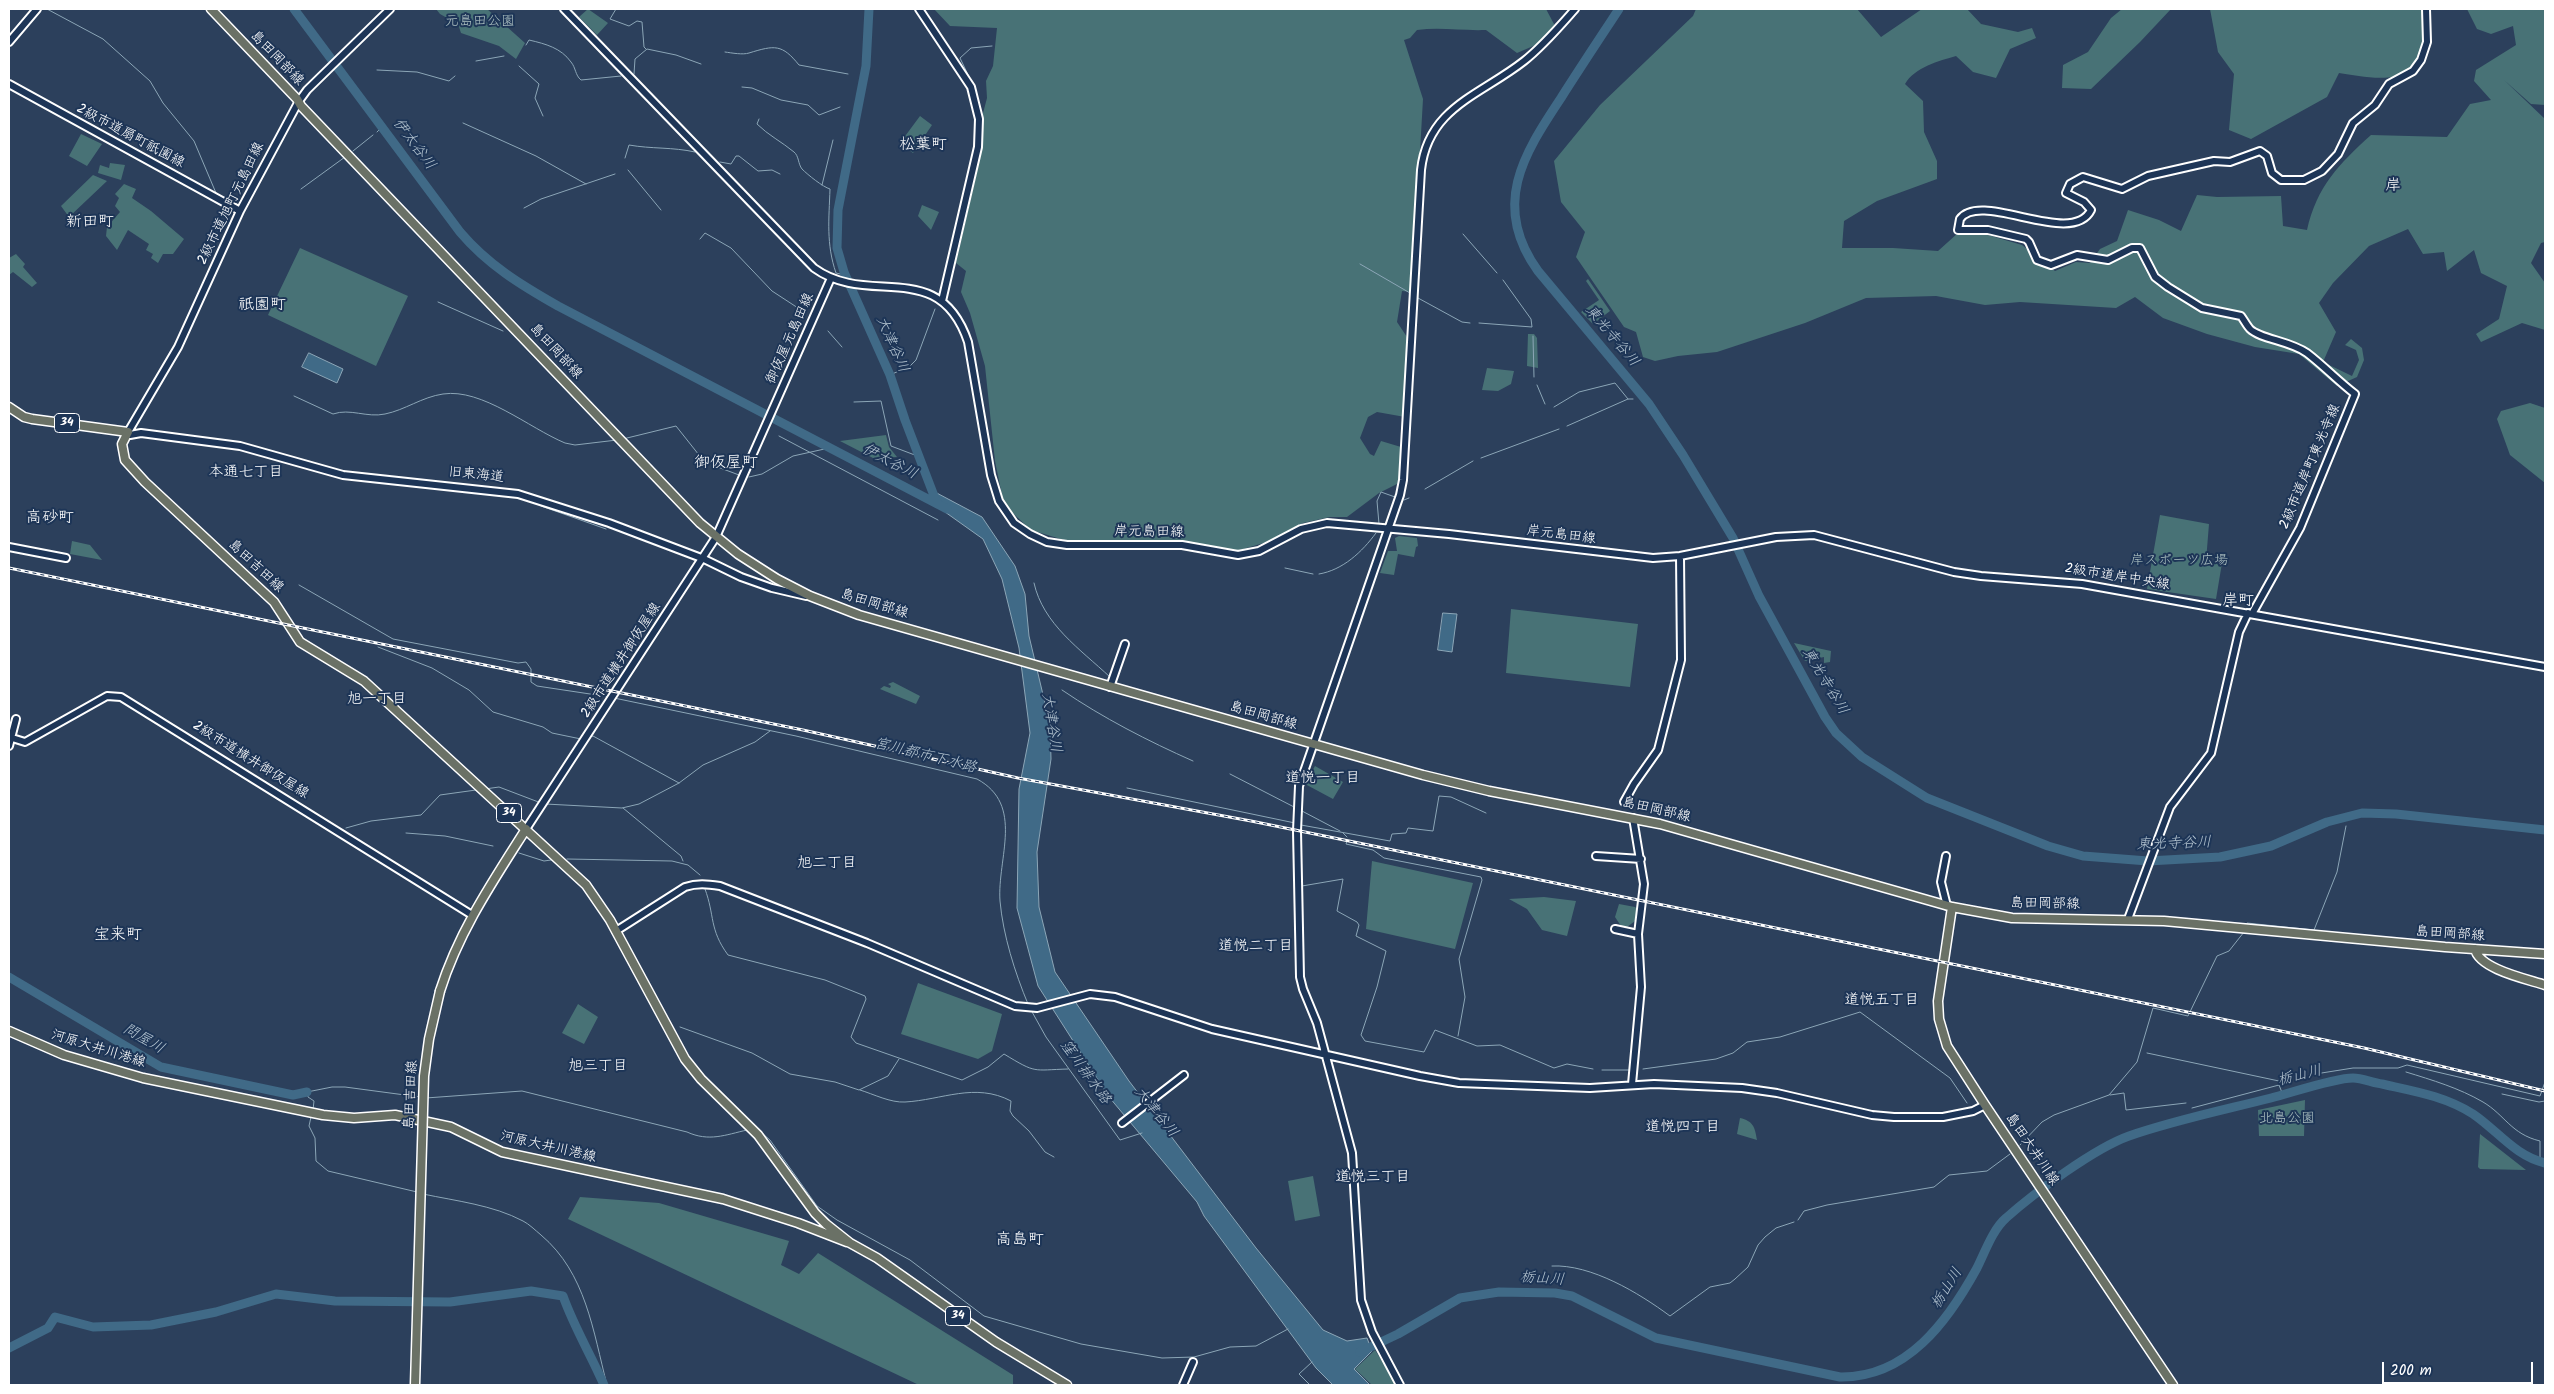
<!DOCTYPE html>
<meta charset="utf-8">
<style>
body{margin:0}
#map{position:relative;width:2554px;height:1394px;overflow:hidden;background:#2c405c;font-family:Kalam,sans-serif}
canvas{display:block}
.frame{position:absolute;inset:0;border:10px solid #fff;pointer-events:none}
.scale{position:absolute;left:2382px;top:1362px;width:151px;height:22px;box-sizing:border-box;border:2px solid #fff;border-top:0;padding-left:6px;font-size:15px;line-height:18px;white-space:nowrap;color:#fff;-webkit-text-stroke:4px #1d3557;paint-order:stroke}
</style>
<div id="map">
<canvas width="2554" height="1394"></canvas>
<div class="frame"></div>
<div class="scale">200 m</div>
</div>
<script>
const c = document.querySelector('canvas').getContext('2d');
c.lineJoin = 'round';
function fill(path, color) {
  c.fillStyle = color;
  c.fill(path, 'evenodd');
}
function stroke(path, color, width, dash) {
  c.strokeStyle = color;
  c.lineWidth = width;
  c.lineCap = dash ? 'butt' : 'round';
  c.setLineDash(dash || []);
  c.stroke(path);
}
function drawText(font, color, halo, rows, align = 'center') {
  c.font = font + ' Kalam,"Klee One",sans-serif';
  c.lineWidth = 4;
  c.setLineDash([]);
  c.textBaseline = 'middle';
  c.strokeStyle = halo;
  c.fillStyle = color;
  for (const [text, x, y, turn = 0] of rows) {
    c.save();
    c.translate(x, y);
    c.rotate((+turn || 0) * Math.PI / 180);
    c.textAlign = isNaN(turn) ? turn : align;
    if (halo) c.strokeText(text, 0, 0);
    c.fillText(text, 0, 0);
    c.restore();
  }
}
const green = new Path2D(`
 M436 9H487L525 43 516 59 499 46 461 33 458 24 440 14Z
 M588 9 608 23 597 35 579 17Z
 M934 9H1546L1555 26 1538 44 1517 53 1486 30C1463 31 1440 27 1417 30L1410 38 1404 40 1423 99 1412 292 1402 291 1397 322 1407 337 1405 417 1377 412 1368 417 1360 438 1370 454 1374 456 1381 441 1401 447 1400 474 1397 484 1379 493 1347 517H1330L1303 523 1267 542 1233 552 1196 545 1161 541 1064 540 1031 530 1004 505 995 461 985 366 970 313 961 292 966 271 956 263 978 167 981 121 987 98 986 81 993 66 997 28 950 26Z
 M1696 9H1857L1881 37 1922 9H1967L1981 24 2018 32 2032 28 2036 38 2010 49 1996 78 1973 72 1956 56C1939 61 1915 67 1905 84L1923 101 1924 132 1937 161V179L1877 201 1844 221 1842 248H1893L1938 251 1958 233 1988 235 2022 245 2055 271 2076 262 2090 263 2100 249 2117 241 2128 210 2159 220 2181 231 2197 195 2217 197 2281 196 2283 226 2307 230C2317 186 2339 164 2371 135L2447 137 2470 104 2491 100 2474 81 2476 70 2516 45 2513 26 2491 34 2477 29 2467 9H2545V105L2531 104 2504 80 2545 119V242L2541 243 2531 263 2545 283V330L2522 323 2481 342 2476 334 2499 319 2507 286 2481 273 2474 250 2447 271 2444 252 2423 254 2408 229 2369 246 2333 283 2319 303 2336 332 2323 362 2352 376 2359 360 2356 350 2345 345 2351 339 2362 348 2364 360 2357 377 2337 386 2299 354 2255 347 2207 334 2163 318 2135 297 2116 308 2020 302 1985 305 1936 296 1866 298 1805 323 1717 352 1678 356 1655 361 1643 357 1636 332 1624 327 1576 257 1585 232 1561 202 1554 161 1600 105 1693 16Z
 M2122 9H2171L2140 42 2091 89 2062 88 2063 65 2088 52 2111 18Z
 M2210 9H2425L2427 49C2422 56 2416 66 2409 71 2390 83 2360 76 2339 73L2327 97 2251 139 2229 130 2234 74 2218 52Z
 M920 116 932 125 913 153 900 143Z
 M81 134 102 144 87 166 69 156Z
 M110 163 125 165 121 180 98 173 100 165 109 168Z
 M93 175 107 181 69 217 61 206Z
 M124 184 136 189 132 198 151 211 184 239 173 254H163L158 263 151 258 153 254 146 250 149 244 128 230 117 250 106 236 107 227 120 212 115 206 119 198 115 194Z
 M922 205 939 212 931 230 918 216Z
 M300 248 408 296 376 366 268 315Z
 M16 254 25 264 23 267 37 283 32 287 13 272 9 275V258Z
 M1588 279 1610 311 1593 324 1581 312 1599 300 1586 281Z
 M1528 334H1534L1537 338 1538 368 1527 366Z
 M1487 368 1514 371 1511 384 1498 391 1482 390Z
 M2530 403 2545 408V483L2510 455 2497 419 2501 411Z
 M886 435 889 447 897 457 873 458 840 441Z
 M2160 515 2209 524 2206 561 2222 563 2216 599 2147 589Z
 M1399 536 1417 538 1418 546 1416 547 1414 557 1398 554 1394 575 1380 573 1388 551H1397L1395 538Z
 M72 541 90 545 102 560 70 554Z
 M1511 609 1638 624 1630 687 1506 673Z
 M1794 643 1831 651 1830 662 1824 663V657L1805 661Z
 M893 682 920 696 916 704 880 689 884 686 890 688 891 686 888 684Z
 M1315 766 1343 782 1333 799 1305 784Z
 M1372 861 1473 883 1455 949 1366 929Z
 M1544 897 1576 901 1567 936 1542 930 1527 909 1509 899Z
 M1619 904 1635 907 1637 909 1635 921 1627 927 1621 926 1615 917Z
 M918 983 1002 1014 992 1051 978 1059 901 1034Z
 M578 1004 598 1017 584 1044 562 1033Z
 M2305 1100 2304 1136H2259L2258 1110Z
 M1740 1118C1753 1121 1755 1127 1757 1140L1737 1134Z
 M2480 1134 2526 1170 2480 1169 2478 1167Z
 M1313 1176 1320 1216 1295 1221 1288 1181Z
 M580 1197 659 1203 789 1241 781 1265 799 1274 818 1253 1013 1375V1385H919L568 1219Z
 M1375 1350 1397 1385H1372L1355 1369Z`);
const water = new Path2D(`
 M309 353 343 369 337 383 302 367Z
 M933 491 982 517 1015 566 1025 594 1029 636 1050 724 1051 759 1037 852 1039 907 1055 972 1129 1081 1256 1248 1323 1330 1347 1341 1367 1338 1372 1351 1354 1369 1370 1385H1333L1316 1368 1204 1216 1197 1202 1109 1097 1038 986 1017 908 1019 789 1030 733 1019 648 1002 579 983 539 945 512 937 503Z
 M1443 613 1457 614 1452 652 1438 650Z`);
const stream = new Path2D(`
 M47 9 103 39 150 81 163 103 194 141 216 193
 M616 9 610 19 629 26 637 21 642 22 644 47 646 49
 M526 45 529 40C546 44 561 48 571 62 576 68 575 75 581 80L621 76
 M725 52C732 53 743 55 749 53 775 45 782 44 799 65L848 74
 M476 61 504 56
 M519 66 539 84 535 98 543 116
 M377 70 417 72 449 81 455 76
 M634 74 635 59 647 49 676 55 701 64
 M973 85 960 58 971 48 992 46
 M742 87 752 88 781 100 808 105 819 115 840 107
 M975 89 980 112
 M759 119 757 124C768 135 782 142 794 152 799 156 798 164 802 169 808 175 823 187 830 189 829 219 826 244 836 273L845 275
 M463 123 536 156 586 184
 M377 132 381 128
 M353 151 373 135
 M625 158 629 145C651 149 673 147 695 152
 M720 162 731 164 736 156H739L758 171 772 170 780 174
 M628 170 661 210
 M822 185 833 140
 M301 189 345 157
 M524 208 541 199 615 174
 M1463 234 1497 273
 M700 239 705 233 731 248 772 291 798 308
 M1360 264 1410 293
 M1418 298 1462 322 1470 323
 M438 302 503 331
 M1479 323 1532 327 1531 319 1503 280
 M828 331 842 347
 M1533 336 1534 377
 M890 375 910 366 916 360 935 309
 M1537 385 1545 404
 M294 396 333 414C350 408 367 418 385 414 405 410 422 397 443 394 482 388 529 428 565 443L575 445 617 440
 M1642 400 1647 401
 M854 402 881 401 891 446 920 457
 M1554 407 1579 392 1615 383 1628 399
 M1567 426 1628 399H1633
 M779 436 938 520
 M623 439 676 426 699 455 715 466 739 475
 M1481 458 1559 429
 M749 477 762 474 793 456 829 448
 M1425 489 1473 461
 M1404 500 1409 498
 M541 506 606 529
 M1379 524 1377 501 1381 492 1395 497
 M1285 568 1313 574
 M1319 574C1343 570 1362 552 1376 533
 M1034 583C1043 624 1080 649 1110 677
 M299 585 393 639 518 663 526 662 531 669V682L537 686 610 697
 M378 647 432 668 469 690 493 712 543 727 552 733 581 739
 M1062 690C1103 718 1148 741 1193 761
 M614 698 796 736 977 779C1025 805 997 858 1000 901 1003 935 1015 973 1028 1004
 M590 737 593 736 679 783
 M1230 774 1296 808
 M1127 788 1295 823
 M485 789 499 787 541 803
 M545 804 622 808 639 804 679 783 703 765 755 742 770 731
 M623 808 681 856 683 861
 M1302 811 1340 831
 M1301 825 1390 841 1392 834 1406 833 1408 828 1433 831 1439 796 1451 797 1486 813
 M346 828 371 821 421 815 440 795 476 790
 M406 833 445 836 493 846
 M1343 833 1347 837
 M1347 841 1346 844 1373 850 1384 858 1481 877 1482 880 1459 959 1465 997 1458 1036
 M519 853 544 861 551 860
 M567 859 672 861 688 865 700 875
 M1302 886 1343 879 1337 911 1357 922 1359 925 1356 936 1386 951 1377 987 1361 1035 1365 1041 1424 1052 1435 1030 1477 1046 1500 1045 1554 1068 1567 1064 1593 1069
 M705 889C715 916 709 929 728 955L825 980 865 996 866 999 851 1037 856 1043 962 1080 988 1067 1004 1054C1037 1074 1032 1070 1068 1069
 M2246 926 2247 923 2314 930 2337 872 2346 826
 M1031 1010 1046 1037 1120 1140 1142 1133
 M680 1027 752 1053 790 1074 835 1082 859 1090 888 1076 899 1059
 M2147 1053 2279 1081
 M1643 1069 1716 1059 1733 1053 1747 1042 1780 1037 1860 1012 1950 1078 1967 1103
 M1602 1070H1629
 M2406 1072C2432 1080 2459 1088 2483 1102 2505 1115 2511 1134 2540 1141V1162
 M2309 1075 2353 1068H2398L2407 1065 2540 1096 2545 1082
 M860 1090C873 1094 891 1103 905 1102 942 1100 975 1082 1011 1101L1010 1111 1013 1116 1029 1131 1045 1152 1054 1157
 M2502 1094 2539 1102 2545 1101
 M2110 1095 2124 1093 2126 1110 2186 1103
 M426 1098 522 1091 687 1132C709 1142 725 1135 747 1130
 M2192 1108 2279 1085 2283 1095
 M313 1110 314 1101 308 1097 307 1092 332 1087H345L420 1097
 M311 1117 309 1126 315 1138 316 1161 328 1171 417 1192
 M756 1128 770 1140 817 1206 837 1220 910 1260 984 1316 1081 1344 1162 1358 1194 1357 1230 1347 1256 1346 1288 1329
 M2020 1145 2042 1122 2054 1115 2109 1095 2137 1062 2153 1008 2188 1016 2217 956 2229 951 2244 932
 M423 1194C456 1201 493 1205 523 1221 529 1224 535 1230 541 1235 586 1273 593 1331 607 1385
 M1798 1220 1804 1211 1827 1205 1934 1187 1949 1175 1987 1171 2010 1154
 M1552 1266C1591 1264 1639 1293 1670 1316L1710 1287 1730 1283 1735 1279 1748 1267 1758 1245 1765 1237 1776 1228 1794 1222
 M1310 1385 1299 1374 1312 1362`);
const river = new Path2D(`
 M294 9 460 232C488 265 521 285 558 306L947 509
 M869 9 866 66 838 210 837 248 844 272 890 375 905 420 936 501
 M1619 9C1600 38 1580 68 1561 98 1523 155 1491 206 1538 271L1649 404 1683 455 1733 538 1759 596 1825 717 1836 733 1862 757 1927 798 2048 846 2083 856 2148 861 2220 857 2271 846 2327 822 2362 813 2396 814 2545 830
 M9 977 161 1067 293 1095 307 1092
 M9 1348 48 1328 55 1317 93 1327 151 1325 216 1312 276 1294 335 1301 450 1302 531 1291 563 1296C574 1327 591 1355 604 1385
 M1360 1352 1398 1334 1460 1298 1499 1292 1555 1293 1572 1296 1656 1338 1840 1377C1907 1378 1948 1321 1977 1268 1985 1252 1993 1229 2006 1218 2034 1193 2095 1148 2129 1136 2175 1120 2224 1110 2271 1098 2291 1093 2334 1078 2353 1078 2362 1078 2373 1083 2382 1084 2413 1091 2445 1096 2473 1114 2498 1131 2515 1156 2545 1163`);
const minor = new Path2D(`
 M390 9 307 90 299 101 240 211 178 347 128 432 130 435 141 433 240 446 343 475 518 494 609 523 704 559 741 577 772 588 806 596
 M564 9 814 268C869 308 939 256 968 342L991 475 999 501 1014 523 1030 534 1047 542 1067 545H1182L1238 555 1259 551 1301 529 1327 523 1449 534 1653 558 1680 556 1776 537 1814 535 1954 572 1981 576 2082 584 2545 667
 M919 9 971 87 979 119 978 147 942 301
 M9 42 37 9
 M9 84 240 211
 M9 547 66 558
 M2252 614 2300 528 2355 394C2338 381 2324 366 2307 353 2291 341 2260 339 2250 329 2247 326 2244 320 2241 316L2202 308 2168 287 2155 277 2140 248H2132L2108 260 2077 255 2051 265 2037 260 2029 242 2026 239 1988 230H1958L1960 219C1981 190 2072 248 2091 210L2084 202 2066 193 2070 184 2083 177 2122 189 2148 176 2214 161 2230 162 2260 151 2267 156 2272 173 2281 180H2304L2322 171 2338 154 2353 123 2375 105 2389 84 2413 71 2421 60 2427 42 2426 9
 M1110 687 1125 644
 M9 737 25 742 107 696 121 697 472 915
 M9 746 16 719
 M1624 802 1634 784 1658 750 1681 660 1680 556
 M526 829 716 537 831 278
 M1596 856 1641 859
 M1946 856 1941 882 1947 906
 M2128 919 2170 807 2211 753 2239 632 2248 613
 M1615 929 1638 934
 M616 931 685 887C697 883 707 884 720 886L867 943 1015 1006 1037 1008 1090 994 1115 997 1212 1029 1420 1076 1459 1083 1590 1088 1654 1084 1742 1088 1777 1093 1872 1115 1894 1117H1943L1973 1111 1985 1105
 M1632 1084 1641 987 1638 934 1644 884 1633 818
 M1122 1123 1184 1075
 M1183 1385 1193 1362
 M1400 1385 1372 1332 1361 1300 1352 1153 1317 1023 1303 989 1300 977 1297 831 1299 786 1400 495 1403 480 1421 170C1428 107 1481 95 1524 61 1543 46 1559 27 1575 9`);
const major = new Path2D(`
 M211 9 297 99 301 106 700 523 738 554 777 579 810 596 859 615 1423 775 1489 791 1660 824 1952 907 2012 918 2164 921 2445 947 2545 954
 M9 407 24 417 32 419 128 432 122 444 125 460 145 482 274 602 300 642 364 681 586 885 610 920 685 1059 701 1079 758 1135 815 1213 826 1224 850 1243 877 1258 996 1342 1067 1385
 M1952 907 1938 1001 1939 1019 1947 1046 1985 1105 2173 1385
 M2475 949C2479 969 2527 979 2545 985
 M440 991C459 931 493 881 526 829
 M9 1031 64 1055 143 1078 323 1115 354 1118 395 1115 451 1127 502 1152 723 1199 798 1223 847 1242`);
const rail = new Path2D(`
 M9 568 803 730 1018 778 1251 821 2364 1048 2545 1091`);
const majorBridge = new Path2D(`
 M415 1385 424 1076 429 1039 440 991`);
const shields = [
 [67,423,25],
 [509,813,25],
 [958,1316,25]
];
const shieldNames = [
 ["34",67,423],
 ["34",509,813],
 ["34",958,1316]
];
const parkNames = [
 ["元島田公園",480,23],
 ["岸スポーツ広場",2179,562],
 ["北島公園",2287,1120]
];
const streetNames = [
 ["島田岡部線",276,59,46],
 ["2級市道扇町祇園線",130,137,28],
 ["2級市道旭町元島田線",232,204,-64],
 ["御仮屋元島田線",791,339,-66],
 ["島田岡部線",555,352,47],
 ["2級市道岸町東光寺線",2311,467,-67],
 ["旧東海道",476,476,6],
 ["岸元島田線",1149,533,1],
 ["岸元島田線",1561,536,7],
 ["島田吉田線",255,567,43],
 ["2級市道岸中央線",2117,578,9],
 ["島田岡部線",874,605,17],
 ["2級市道横井御仮屋線",622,661,-57],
 ["島田岡部線",1263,717,16],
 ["2級市道横井御仮屋線",250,761,32],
 ["島田岡部線",1656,811,13],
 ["島田岡部線",2045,905,1],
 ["島田岡部線",2450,935,4],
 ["河原大井川港線",98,1050,17],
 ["島田吉田線",412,1095,-87],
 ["河原大井川港線",548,1148,13],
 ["島田大井川線",2031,1150,56]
];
const waterNames = [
 ["伊太谷川",413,145,53],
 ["東光寺谷川",1611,337,50],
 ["大津谷川",891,345,66],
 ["伊太谷川",889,463,27],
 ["東光寺谷川",1824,682,59],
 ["大津谷川",1050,723,81],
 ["宮川都市下水路",925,757,14],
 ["東光寺谷川",2174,845,-2],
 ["問屋川",143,1040,30],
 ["窪川排水路",1084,1073,54],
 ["栃山川",2300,1077,-14],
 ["大津谷川",1155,1113,51],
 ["栃山川",1542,1280,4],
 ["栃山川",1948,1289,-58]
];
const neighbourhoodNames = [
 ["本通七丁目",246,473],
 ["旭一丁目",377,700],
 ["道悦一丁目",1323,779],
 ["旭二丁目",827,864],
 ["道悦二丁目",1256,947],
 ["道悦五丁目",1882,1001],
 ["旭三丁目",598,1067],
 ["道悦四丁目",1683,1128],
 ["道悦三丁目",1373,1178]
];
const quarterNames = [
 ["松葉町",923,146],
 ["岸",2393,187],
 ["新田町",90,223],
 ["祇園町",262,306],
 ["御仮屋町",726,464],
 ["高砂町",50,519],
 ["岸町",2238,602],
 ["宝来町",118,936],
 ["高島町",1020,1241]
];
fill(green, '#487276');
fill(water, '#406a87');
stroke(water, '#8ca6b7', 1);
stroke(stream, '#8ca6b7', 1);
stroke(river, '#406a87', 9);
stroke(minor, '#fff', 10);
stroke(major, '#fff', 11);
stroke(minor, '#1d3557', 6);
stroke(major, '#6a7166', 8);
stroke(rail, '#fff', 3);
stroke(rail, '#1d3557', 1, [4]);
stroke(majorBridge, '#fff', 11, []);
stroke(majorBridge, '#6a7166', 8);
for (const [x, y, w] of shields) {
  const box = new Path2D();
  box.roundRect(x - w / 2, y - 9.5, w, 19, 4);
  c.fillStyle = '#1d3557';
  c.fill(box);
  stroke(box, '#fff', 1);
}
drawText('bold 12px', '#fff', null, shieldNames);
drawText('14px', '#adc0c1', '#1d3557', parkNames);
drawText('14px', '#fff', '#1d3557', streetNames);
drawText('italic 15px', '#b3c3cf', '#1d3557', waterNames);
drawText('15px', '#fff', '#1d3557', neighbourhoodNames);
drawText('16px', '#fff', '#1d3557', quarterNames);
</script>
